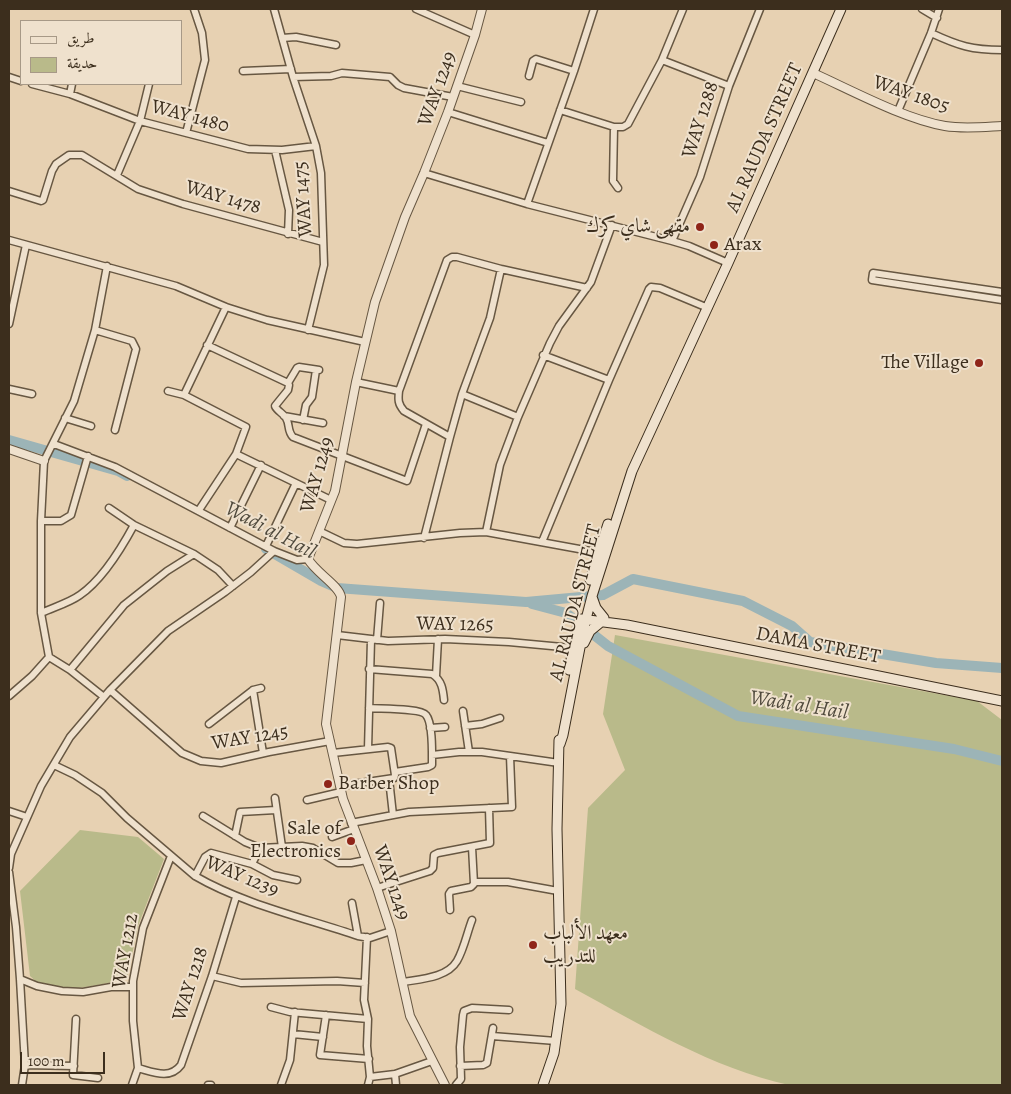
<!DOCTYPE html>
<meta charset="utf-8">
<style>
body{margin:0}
#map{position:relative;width:1011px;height:1094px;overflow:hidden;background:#e7d1b2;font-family:Alegreya,Amiri,serif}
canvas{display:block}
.frame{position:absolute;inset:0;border:10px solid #3c2e1d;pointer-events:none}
.legend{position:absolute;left:20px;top:20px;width:162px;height:65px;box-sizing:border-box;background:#efe1cd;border:1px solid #a79987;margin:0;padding:6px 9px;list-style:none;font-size:15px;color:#3c2e1d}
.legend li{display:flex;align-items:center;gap:10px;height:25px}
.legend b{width:25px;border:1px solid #a79987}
.scale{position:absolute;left:20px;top:1052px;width:85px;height:22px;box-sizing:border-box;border:2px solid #3c2e1d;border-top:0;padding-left:6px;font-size:15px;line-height:18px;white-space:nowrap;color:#3c2e1d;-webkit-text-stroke:4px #efe1cd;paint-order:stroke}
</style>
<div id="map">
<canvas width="1011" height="1094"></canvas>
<div class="frame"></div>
<ul class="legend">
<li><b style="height:6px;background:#efe1cd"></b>طريق</li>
<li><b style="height:14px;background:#b9ba8a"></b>حديقة</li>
</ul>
<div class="scale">100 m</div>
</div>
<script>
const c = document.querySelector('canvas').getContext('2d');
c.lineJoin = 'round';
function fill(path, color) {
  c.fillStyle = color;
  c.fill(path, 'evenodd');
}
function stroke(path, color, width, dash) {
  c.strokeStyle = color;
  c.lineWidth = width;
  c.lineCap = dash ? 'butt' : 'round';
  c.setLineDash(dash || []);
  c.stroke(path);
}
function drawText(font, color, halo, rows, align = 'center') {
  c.font = font + ' Alegreya,Amiri,serif';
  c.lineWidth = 4;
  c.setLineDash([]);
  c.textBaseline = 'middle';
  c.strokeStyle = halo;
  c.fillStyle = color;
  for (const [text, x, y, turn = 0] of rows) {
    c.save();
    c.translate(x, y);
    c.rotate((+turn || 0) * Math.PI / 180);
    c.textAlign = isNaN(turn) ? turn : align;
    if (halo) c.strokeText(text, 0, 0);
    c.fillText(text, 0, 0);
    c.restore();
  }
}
const green = new Path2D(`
 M615 635 977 701 1002 720V1085H789C712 1068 643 1026 575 989L588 808 625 770 603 714Z
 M80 830 138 837 164 859 138 926 127 979C103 983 61 996 39 984 36 983 33 978 30 976L20 891Z`);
const river = new Path2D(`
 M9 440 118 471 127 476
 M266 549 321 581 337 588 526 602 603 595 633 579 743 601 792 626 810 642 936 663 1002 668
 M532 604 566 613 608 646 738 716 954 749 1002 761`);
const minor = new Path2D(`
 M274 9 293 77 316 146 321 173 324 265 308 330
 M416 9 475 35
 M922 9 937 18
 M931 33C959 46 972 50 1002 50
 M282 38 296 37 336 45
 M662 60 729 86
 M243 71 291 69
 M529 76 533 61 536 59 574 71
 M9 77 21 81
 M293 77 331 76 342 73 390 77 398 85 404 88 453 97
 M32 84 70 94 140 121 248 149 282 150 316 146
 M457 86 521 102
 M70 94 72 84
 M560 110 614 127H623L628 124 662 60 683 9
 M898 111 931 33 939 9
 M448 112 548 143
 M614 127 613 181 618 188
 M186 133 205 60 202 33 194 9
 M275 150 289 210 288 234
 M424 173 527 204 672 241 689 246 728 263
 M117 175 140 121 149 84
 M9 191 41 201 43 200 52 171 56 164 69 155H82L138 189 183 204 323 242
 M527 204 574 71 594 9
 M9 240 176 286 226 307 267 320 365 342
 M672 241 700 177 729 86 760 9
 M1002 292 873 273 872 280 1002 300
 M9 324 26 245
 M95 330 132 341 136 349 115 430
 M207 345 288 383
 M543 355 609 380
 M356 382 399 391
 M288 383 289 385 288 390 275 406C277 411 283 413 286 418 290 424 287 431 293 437L407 481 426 424
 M288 383 297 368 299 367 319 370
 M9 389 32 394
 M168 391 184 395 246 427 236 454 199 510
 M462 394 518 417
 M184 395 226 307
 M284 416 323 423
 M65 418 91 426
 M303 420 306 405 312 397 316 370
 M450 437 404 411C398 404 398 400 399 391L447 260 452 257H457L501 269 587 288
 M54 444 115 467 274 551 297 560 308 559
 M236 454 331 500
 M109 508 134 525 194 554 218 570 233 586
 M41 521H61L71 515 88 456
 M230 528 261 465
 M319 531 344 543 357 544 460 533 486 532 601 553
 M486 532 500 465 518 417 550 343 559 326 591 282 612 225
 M424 538 450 437 462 394 490 318 501 269
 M542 542 609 380 649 289 651 287 660 288 708 308
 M266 546 296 483
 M41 613C54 607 69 603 80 595 102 580 121 549 134 525
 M337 635 388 641 445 639 509 642 573 648
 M377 640 380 603
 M49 657 70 670 104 697
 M369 669 432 674C442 680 443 690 444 700
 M70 670 124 605 167 571 194 554
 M436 676 438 639
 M110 690 182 753 201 761 221 763 269 752 330 741
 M253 690 263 753
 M9 696 32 676 49 657 41 613V521L44 461 74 401 95 330 107 266
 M369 708C379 709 421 708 426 715 433 723 432 754 432 765L428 767 395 772
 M463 711 469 752
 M209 724 253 690 261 688
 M465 726 482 724 500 718
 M430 728 445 727
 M368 749 371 640
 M333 753 388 747 391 748 395 775 394 778 340 786
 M432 755 459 752H482L559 763
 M54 765 75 775 102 793 127 818 195 876C243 904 305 918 358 936L370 938 391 931
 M389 779 393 815
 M275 798 282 847
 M307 800 341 792
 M9 811 27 817
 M203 816 245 842 260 848 302 846 313 848 338 863H351L366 860
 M351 823 409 812 512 807 510 756
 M235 836 240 812 276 810
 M332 837 354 829
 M252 864 273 875 297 880
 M9 868 11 854 41 786 70 737 110 690 168 631 225 592 251 572 274 551
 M9 872 16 927 20 979 25 1065 22 1085
 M195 876 205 857 211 853 252 864 260 848
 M474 882H508L558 891
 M377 888 430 871 433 868 434 855 438 853 490 843 489 808
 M352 903 358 936
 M450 910 449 894 451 891 471 887 474 884 472 847
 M367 937 364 1000 368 1019 367 1046 370 1077 368 1085
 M212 976 241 983 337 981 365 983
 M20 979 37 986 62 991 83 992 111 987H133
 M403 982C420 979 447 978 457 961 464 949 467 933 472 920
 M271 1007 290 1012 368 1019
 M326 1015 320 1055 369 1059
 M76 1019 73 1075 98 1078
 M293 1034 323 1037
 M492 1036 556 1041
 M25 1065 74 1066
 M460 1066 483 1065 487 1063 493 1028
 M138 1068C153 1072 170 1080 181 1065L212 976 236 897
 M395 1074 396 1085
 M370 1077 395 1074 432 1061
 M132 1085 138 1068 133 1021V981L143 928 171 856
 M208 1085H211
 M281 1085 290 1060 295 1012
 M456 1085 461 1079 460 1047 463 1015 464 1011 472 1008 509 1010`);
const tertiary = new Path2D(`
 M813 73C851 90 904 119 945 126 963 129 983 127 1002 126
 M9 449 44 461
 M445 1085 410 1016 391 931 377 888 343 799 326 724 341 597C339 585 316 573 308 559L335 491 356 382 375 302 405 217 424 173 448 112 475 35 482 9`);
const secondary = new Path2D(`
 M590 580 608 524
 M592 597 596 608 604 618
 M581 619 627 625 1002 701
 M584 643 590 631 601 622
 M569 670 578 624
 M560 744 563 735 584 627 592 596 632 471 728 263 841 9
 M543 1085 554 1053 561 1004 557 829 559 740`);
const markers = [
 [700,227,5,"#8f2418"],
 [714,245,5,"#8f2418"],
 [979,363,5,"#8f2418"],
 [328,784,5,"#8f2418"],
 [351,841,5,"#8f2418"],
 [533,945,5,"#8f2418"]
];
const streetNames = [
 ["WAY 1249",438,89,-70],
 ["WAY 1805",911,95,19],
 ["WAY 1480",190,117,15],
 ["WAY 1288",701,120,-72],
 ["AL RAUDA STREET",765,138,-66],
 ["WAY 1478",223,198,16],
 ["WAY 1475",304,199,-94],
 ["WAY 1249",318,475,-74],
 ["AL RAUDA STREET",576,603,-76],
 ["WAY 1265",455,625,1],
 ["DAMA STREET",818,646,11],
 ["WAY 1245",250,738,-9],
 ["WAY 1239",242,877,23],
 ["WAY 1249",391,883,71],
 ["WAY 1212",126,951,-80],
 ["WAY 1218",191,984,-72]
];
const poiNames = [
 ["مقهى شاي كرك",690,227],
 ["Arax",724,245,"left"],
 ["The Village",969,363],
 ["Barber Shop",338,784,"left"],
 ["Sale of",341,829],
 ["Electronics",341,852],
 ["معهد الألباب",543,934,"left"],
 ["للتدريب",543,957,"left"]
];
const waterNames = [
 ["Wadi al Hail",270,531,28],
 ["Wadi al Hail",799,706,9]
];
fill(green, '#b9ba8a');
stroke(river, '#9cb4b7', 10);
stroke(minor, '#675742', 9);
stroke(tertiary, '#675742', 10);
stroke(secondary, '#3c2e1d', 11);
stroke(minor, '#efe1cd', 6);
stroke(tertiary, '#efe1cd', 8);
stroke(secondary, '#efe1cd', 9);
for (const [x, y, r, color] of markers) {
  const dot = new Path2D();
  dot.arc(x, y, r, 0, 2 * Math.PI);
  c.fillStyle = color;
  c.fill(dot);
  stroke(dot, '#efe1cd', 2);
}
drawText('20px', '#3c2e1d', '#efe1cd', streetNames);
drawText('20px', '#3c2e1d', '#efe1cd', poiNames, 'right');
drawText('italic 21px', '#4f493c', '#efe1cd', waterNames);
</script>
